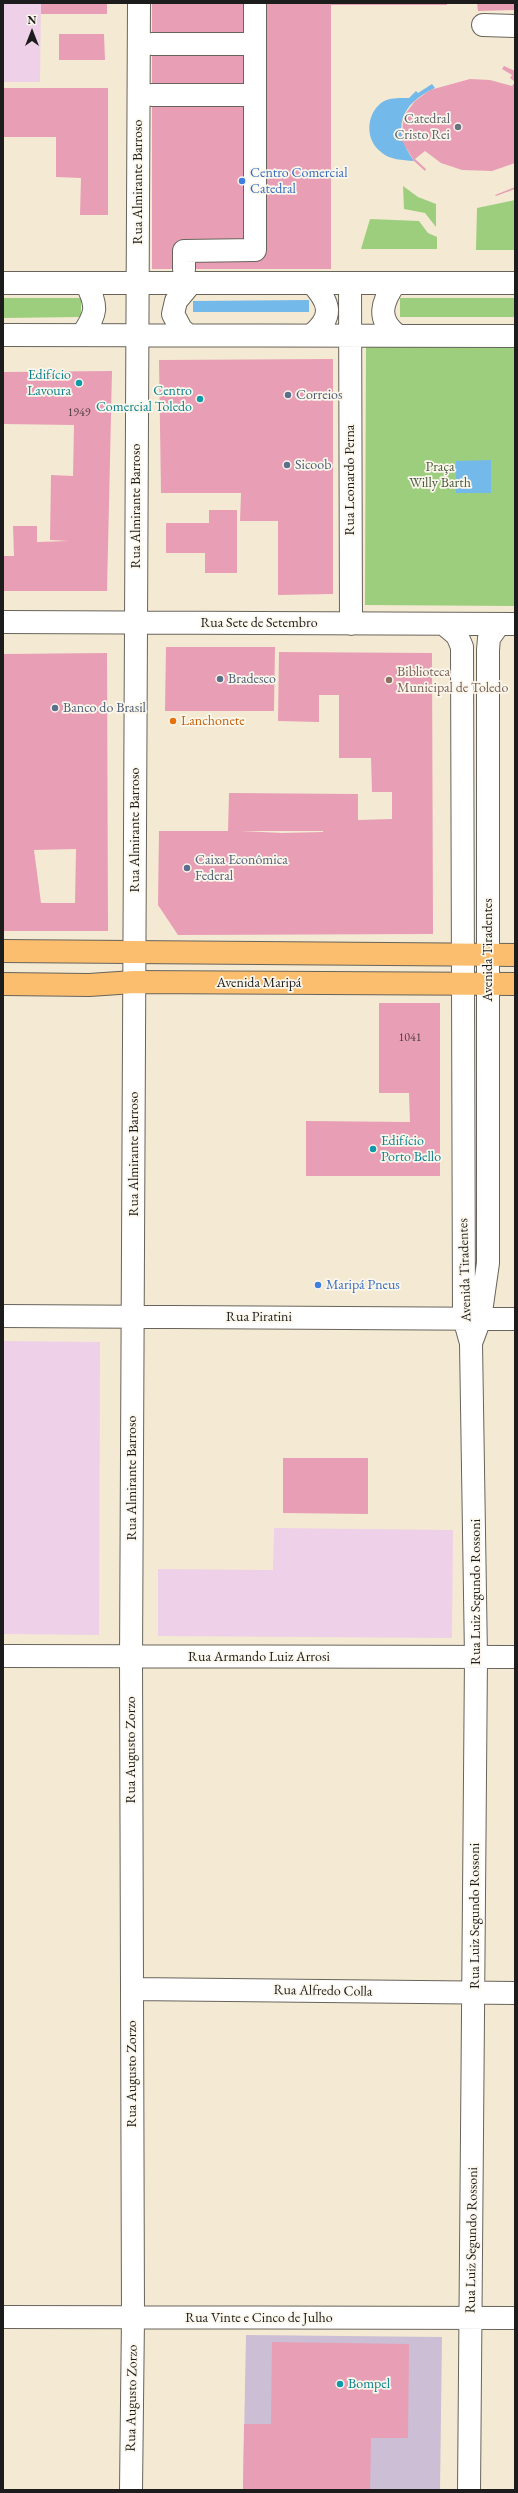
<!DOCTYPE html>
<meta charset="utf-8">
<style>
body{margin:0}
#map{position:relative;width:518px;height:2493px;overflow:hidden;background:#f4ead3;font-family:"EB Garamond",serif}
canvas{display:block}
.frame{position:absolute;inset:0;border:4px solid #1c1c1c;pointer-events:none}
.north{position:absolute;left:12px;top:12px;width:40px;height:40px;-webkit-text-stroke:3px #fbf7ec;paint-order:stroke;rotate:0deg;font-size:11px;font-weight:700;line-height:16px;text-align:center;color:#1c1c1c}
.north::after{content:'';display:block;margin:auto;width:14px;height:18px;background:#1c1c1c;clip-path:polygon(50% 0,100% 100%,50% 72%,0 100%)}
</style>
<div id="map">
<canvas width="518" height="2493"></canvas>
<div class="frame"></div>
<div class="north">N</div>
</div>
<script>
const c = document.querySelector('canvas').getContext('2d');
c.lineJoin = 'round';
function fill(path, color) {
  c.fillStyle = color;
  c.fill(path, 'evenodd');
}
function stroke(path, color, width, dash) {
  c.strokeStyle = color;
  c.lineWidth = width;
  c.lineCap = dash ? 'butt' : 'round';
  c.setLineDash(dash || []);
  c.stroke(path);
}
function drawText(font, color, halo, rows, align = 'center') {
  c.font = font + ' "EB Garamond",serif';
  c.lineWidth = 3.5;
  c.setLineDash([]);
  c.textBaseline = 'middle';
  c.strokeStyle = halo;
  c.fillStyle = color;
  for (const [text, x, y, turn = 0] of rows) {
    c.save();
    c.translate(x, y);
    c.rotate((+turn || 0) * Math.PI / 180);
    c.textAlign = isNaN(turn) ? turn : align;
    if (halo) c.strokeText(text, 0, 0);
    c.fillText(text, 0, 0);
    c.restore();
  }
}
const built = new Path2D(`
 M3 3H41L40 82H3Z
 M3 1341 100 1342 99 1635 3 1634Z
 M274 1528 453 1530 452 1638 158 1636V1569L273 1570Z`);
const industrial = new Path2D(`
 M246 2335 442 2337 440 2490H243Z`);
const green = new Path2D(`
 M403 186 418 197 436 204V227L425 213 404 209Z
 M515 200V250H476L477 208Z
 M370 219 419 221 428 233 437 237V249H361Z
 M3 298H81V317L3 318Z
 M400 298H515V317H400Z
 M515 344V606L365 605 366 345Z`);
const water = new Path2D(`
 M432 84 435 88C400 104 391 129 414 161 402 160 390 160 381 152 365 140 366 115 381 103 389 97 400 98 409 98L416 91 418 93Z
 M309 300V312H193V301Z
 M491 460V493H456V461Z`);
const building = new Path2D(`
 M41 3H107V14H41Z
 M152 3H447V5H331V269H152Z
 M477 3H515V10L478 11Z
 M59 34H104L105 60H59Z
 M504 66 515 71V82L510 78 512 75 502 69Z
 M470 79 490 80 512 86 515 82V163L492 171 462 170 441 163 425 151 415 159 426 169 425 171 414 161 402 141 403 117 415 101 430 90Z
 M4 88H108V215H80L81 178 56 177V137H4Z
 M515 187V189L496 196 495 195Z
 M333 359V594L278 595V521H240L241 493H161L159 360Z
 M112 371 107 591H3V556H14L13 526H37V542L69 541 50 540 51 475 73 476 74 425 3 424V372Z
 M209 510H237V573H205V553H166V523H209Z
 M166 647H275L274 711H165Z
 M279 652 432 653 433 934 178 935 158 905 159 831H228L229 793 358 794V820L392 819V792H372L371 758H339V695H319V722L278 721ZM241 831H323V832L282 833Z
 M107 653 108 931H3V654ZM76 849 75 903H41L34 850Z
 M379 1003H440V1176H306V1121L410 1122 409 1093H379Z
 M283 1458H368V1514L283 1513Z
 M272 2342 409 2344 408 2438H371L370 2490H243L244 2424H271Z`);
const minor = new Path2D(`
 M483 25 515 26
 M152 44H255
 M152 95H255
 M184 269V251L255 250V3
 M3 283H515
 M312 283C330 303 334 316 312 335
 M350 283 351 624
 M395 283C382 302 376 319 397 335
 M3 335 515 336
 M82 335C97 314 98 306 86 283
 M188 335 181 329 173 314 176 301 191 283
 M3 622 515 624
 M444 624 457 635 462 647 464 1318 471 1343 476 1657 469 2490
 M3 1316 515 1319
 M471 1343 480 1319 488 1263V650L489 638 499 624
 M3 1656 515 1657
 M132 1989 515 1993
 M3 2317 515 2318
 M131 2490 133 2317 131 1657 139 3`);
const major = new Path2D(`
 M3 951 515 955
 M3 984 89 985 134 982 515 984`);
const markers = [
 [458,127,4,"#6b7280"],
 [242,181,4,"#3f7fe0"],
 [79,383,4,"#0f9aa8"],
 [288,395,4,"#5c6f8a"],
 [200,399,4,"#0f9aa8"],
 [287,465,4,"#5c6f8a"],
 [220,679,4,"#5c6f8a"],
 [389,680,4,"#8d6e63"],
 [55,708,4,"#5c6f8a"],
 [173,721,4,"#e8710a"],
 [187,868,4,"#5c6f8a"],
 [373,1149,4,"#0f9aa8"],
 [318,1285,4,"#3f7fe0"],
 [340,2384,4,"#0f9aa8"]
];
const numberNames = [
 ["1949",79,413],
 ["1041",410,1038]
];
const worshipNames = [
 ["Catedral",450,119],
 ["Cristo Rei",450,135]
];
const shopNames = [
 ["Centro Comercial",250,173],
 ["Catedral",250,189],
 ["Maripá Pneus",326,1285]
];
const streetNames = [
 ["Rua Almirante Barroso",138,182,-90],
 ["Rua Leonardo Perna",350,480,-90],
 ["Rua Almirante Barroso",136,506,-90],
 ["Rua Sete de Setembro",259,623],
 ["Rua Almirante Barroso",135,830,-90],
 ["Avenida Tiradentes",488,950,-90],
 ["Avenida Maripá",259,983],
 ["Rua Almirante Barroso",134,1154,-90],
 ["Avenida Tiradentes",465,1270,-92],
 ["Rua Piratini",259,1317],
 ["Rua Almirante Barroso",132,1478,-90],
 ["Rua Luiz Segundo Rossoni",476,1592,-90],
 ["Rua Armando Luiz Arrosi",259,1657],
 ["Rua Augusto Zorzo",131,1750,-90],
 ["Rua Luiz Segundo Rossoni",475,1916,-90],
 ["Rua Alfredo Colla",323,1991,1],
 ["Rua Augusto Zorzo",132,2074,-90],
 ["Rua Luiz Segundo Rossoni",472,2240,-89],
 ["Rua Vinte e Cinco de Julho",259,2318],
 ["Rua Augusto Zorzo",132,2398,-89]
];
const cultureNames = [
 ["Edifício",71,375],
 ["Lavoura",71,391],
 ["Centro",192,391],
 ["Comercial Toledo",192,407],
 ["Edifício",381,1141,"left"],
 ["Porto Bello",381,1157,"left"],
 ["Bompel",348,2384,"left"]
];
const serviceNames = [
 ["Correios",296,395],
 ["Sicoob",295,465],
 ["Bradesco",228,679],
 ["Banco do Brasil",63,708],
 ["Caixa Econômica",195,860],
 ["Federal",195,876]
];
const parkNames = [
 ["Praça",440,467],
 ["Willy Barth",440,483]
];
const educationNames = [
 ["Biblioteca",397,672],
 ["Municipal de Toledo",397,688]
];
const foodNames = [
 ["Lanchonete",181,721]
];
fill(built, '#eed0e8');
fill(industrial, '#ccbed4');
fill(green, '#9dce7e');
fill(water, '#73b9ea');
fill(building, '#e89eb5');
stroke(minor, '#68645c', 24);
stroke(major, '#68645c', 24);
stroke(minor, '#fff', 22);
stroke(major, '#fabe6e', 22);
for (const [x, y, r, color] of markers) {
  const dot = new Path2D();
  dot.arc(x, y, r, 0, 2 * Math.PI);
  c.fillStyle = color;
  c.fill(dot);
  stroke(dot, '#fbf7ec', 1.5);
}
drawText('12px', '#4f3c42', null, numberNames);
drawText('14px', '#5b616d', '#fbf7ec', worshipNames, 'right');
drawText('14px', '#366cbe', '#fbf7ec', shopNames, 'left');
drawText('14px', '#1c1c1c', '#fbf7ec', streetNames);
drawText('14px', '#0d838f', '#fbf7ec', cultureNames, 'right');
drawText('14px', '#4e5e75', '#fbf7ec', serviceNames, 'left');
drawText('14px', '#495a3e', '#fbf7ec', parkNames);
drawText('14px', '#785e54', '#fbf7ec', educationNames, 'left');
drawText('14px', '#c56008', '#fbf7ec', foodNames, 'left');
</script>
